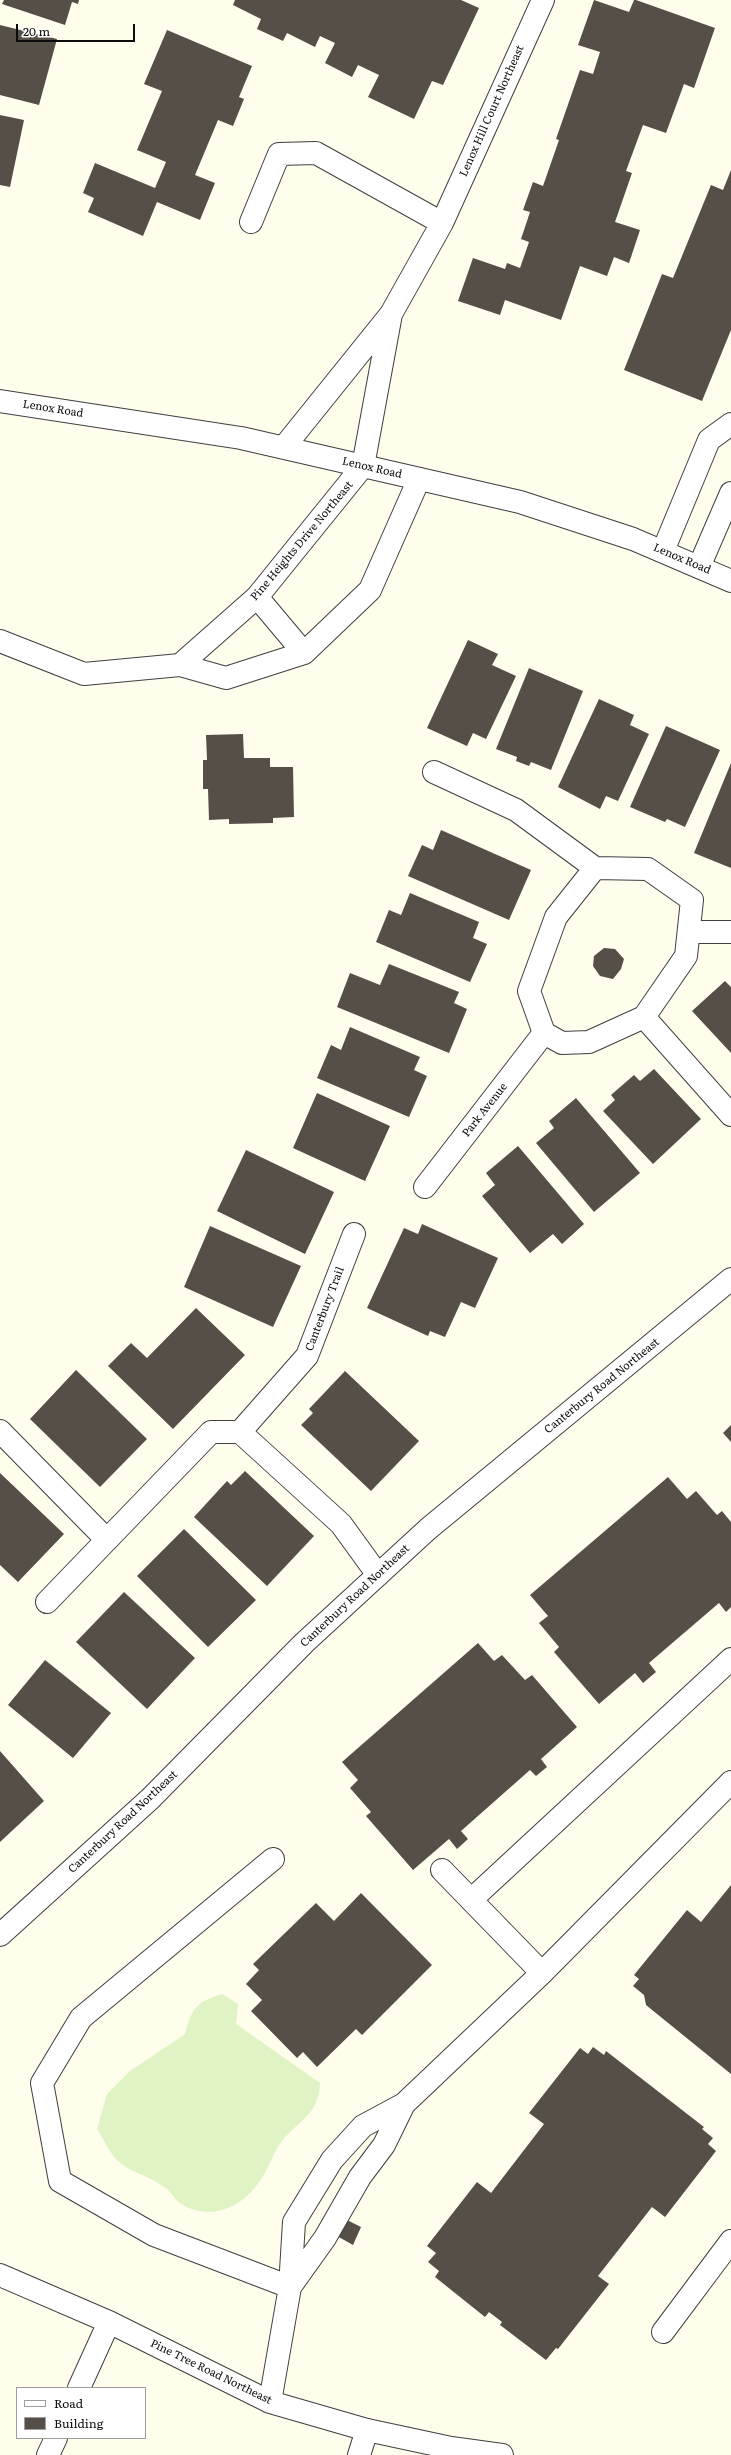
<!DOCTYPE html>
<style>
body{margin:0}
#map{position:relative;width:731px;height:2455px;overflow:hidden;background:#fffdec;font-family:Literata,serif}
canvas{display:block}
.legend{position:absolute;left:16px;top:2387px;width:130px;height:52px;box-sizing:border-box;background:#fff;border:1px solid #9e9e9e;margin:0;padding:5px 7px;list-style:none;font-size:12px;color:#0c0c0c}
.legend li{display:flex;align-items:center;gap:8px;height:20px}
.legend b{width:20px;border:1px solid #9e9e9e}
.scale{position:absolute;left:16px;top:24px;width:119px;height:18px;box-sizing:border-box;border:2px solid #0c0c0c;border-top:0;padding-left:5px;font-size:12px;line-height:14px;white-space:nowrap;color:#0c0c0c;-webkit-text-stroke:3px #fff;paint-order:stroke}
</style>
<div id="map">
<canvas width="731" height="2455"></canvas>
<ul class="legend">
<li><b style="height:5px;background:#fff"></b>Road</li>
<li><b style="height:11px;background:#564f48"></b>Building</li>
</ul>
<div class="scale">20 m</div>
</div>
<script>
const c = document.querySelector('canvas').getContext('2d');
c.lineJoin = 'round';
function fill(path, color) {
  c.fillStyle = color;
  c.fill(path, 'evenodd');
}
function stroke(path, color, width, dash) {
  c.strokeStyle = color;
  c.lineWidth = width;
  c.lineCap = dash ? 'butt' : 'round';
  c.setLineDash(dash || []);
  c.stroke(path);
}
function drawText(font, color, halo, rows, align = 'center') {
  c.font = font + ' Literata,serif';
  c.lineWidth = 4;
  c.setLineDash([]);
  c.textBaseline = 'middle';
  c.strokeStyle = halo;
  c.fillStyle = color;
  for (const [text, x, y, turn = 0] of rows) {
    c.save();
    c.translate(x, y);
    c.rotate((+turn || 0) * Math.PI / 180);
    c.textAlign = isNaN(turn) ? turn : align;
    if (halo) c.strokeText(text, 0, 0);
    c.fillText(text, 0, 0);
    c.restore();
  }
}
const pitch = new Path2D(`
 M222 1994 238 2004 236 2024 320 2083C319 2114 300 2119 282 2141 274 2151 270 2165 263 2176 246 2205 213 2223 181 2204 175 2200 171 2191 164 2187 149 2175 127 2172 115 2158 108 2150 103 2138 97 2129L107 2094 130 2071 185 2034C192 2008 196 2002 222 1994Z`);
const building = new Path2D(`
 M4 0H79L78 4 72 2 65 25 2 4Z
 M235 0H461L479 8 443 85 432 81 414 119 368 97 379 75 358 65 352 77 325 63 335 43 320 36 315 47 287 33 283 41 257 29 261 19 233 5Z
 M594 0 629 12 634 0H636L715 28 694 88 684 84 666 133 643 125 626 171 632 173 615 222 640 230 629 263 614 257 607 276 580 266 561 320 505 300 500 315 458 301 473 258 505 269 507 263 520 268 529 242 521 239 530 212 523 210 533 182 543 186 559 140 556 139 580 70 593 74 600 52 578 45Z
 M0 25 57 39 39 105 0 95Z
 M167 30 252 66 239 97 244 99 233 126 218 120 195 175 215 183 200 220 157 202 143 236 88 212 94 198 83 193 95 163 155 188 166 162 137 150 162 91 144 84Z
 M0 115 24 120 10 187 0 185Z
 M731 170V330L702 401 624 370 662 274 673 278 711 185 723 190Z
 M468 640 498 654 492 665 516 676 486 739 473 733 467 746 427 728Z
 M529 668 583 691 551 770 531 762 529 766 516 761 517 757 496 749Z
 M599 699 634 715 630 725 649 734 618 801 606 796 600 809 558 787Z
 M666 726 720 750 685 827 667 819 665 822 630 807Z
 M243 734 244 758H270V767H293L294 817 273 818V823L229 824V819L209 820 208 789H203V760H207L206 735Z
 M731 763V868L694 853Z
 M441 830 531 870 509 920 408 876 422 845 433 850Z
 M410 893 479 922 473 938 487 944 470 982 376 942 389 910 401 915Z
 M604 948 615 949 624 959 621 969 613 979 600 976 593 966 594 956Z
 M389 964 459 992 454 1003 467 1009 449 1053 337 1007 350 973 380 985Z
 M725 981 731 987V1053L692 1011Z
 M350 1027 420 1057 414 1070 427 1076 409 1117 317 1078 331 1045 341 1050Z
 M654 1069 701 1119 653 1164 603 1111 615 1100 611 1095 634 1075 640 1081Z
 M317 1093 390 1126 365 1181 293 1148Z
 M576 1098 640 1173 594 1212 536 1143 554 1128 549 1121Z
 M518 1146 584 1224 562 1244 553 1234 530 1253 482 1196 495 1185 486 1173Z
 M246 1150 334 1192 305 1254 217 1211Z
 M422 1224 498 1258 475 1308 461 1302 445 1337 430 1331 428 1336 367 1308 404 1228 418 1234Z
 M210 1226 301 1266 273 1327 184 1287Z
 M196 1308 245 1355 173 1429 108 1366 131 1343 147 1358Z
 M76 1370 147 1439 100 1487 30 1419Z
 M345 1371 419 1441 371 1491 301 1425 313 1413 309 1409Z
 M731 1425V1442L723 1433Z
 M245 1471 314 1536 267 1586 194 1517 227 1481 231 1485Z
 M0 1473 64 1534 18 1582 0 1565Z
 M668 1477 687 1499 696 1491 717 1515 722 1511 731 1522V1607L726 1612 719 1603 649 1663 656 1672 643 1683 635 1673 599 1704 554 1652 559 1647 539 1623 548 1616 530 1595Z
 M184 1529 256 1600 208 1647 137 1576Z
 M124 1592 195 1658 147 1709 76 1642Z
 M478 1643 494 1661 502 1655 525 1680 532 1675 577 1727 541 1759 547 1767 536 1776 530 1770 461 1831 468 1839 457 1849 449 1839 413 1870 366 1816 371 1812 350 1788 358 1780 342 1762Z
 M45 1660 111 1713 73 1758 8 1705Z
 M0 1751 44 1801 0 1842Z
 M731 1885V2074L646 2005 644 1995 633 1986 639 1979 634 1975 687 1910 701 1922Z
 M361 1893 432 1965 362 2035 356 2029 317 2067 303 2052 297 2058 251 2011 262 2000 246 1984 259 1970 253 1964 316 1903 334 1921Z
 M593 2047 604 2055 606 2051 704 2127 702 2129 713 2138 708 2144 716 2151 665 2217 652 2207 598 2276 609 2284 558 2349 556 2348 546 2360 500 2325 502 2322 489 2312 485 2317 435 2277 439 2271 428 2262 436 2253 427 2246 477 2182 491 2193 544 2124 529 2113 580 2048 588 2054Z
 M345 2219 361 2227 353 2245 337 2236Z`);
const service = new Path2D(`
 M359 2455 367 2430`);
const minor = new Path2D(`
 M251 222 279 154 316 153 442 223
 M284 447 391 314 442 223 543 0
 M663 551 709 440 731 424
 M699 567 731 493
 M257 597 304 653
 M0 641 84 674 180 665 257 597 363 466 391 314
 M180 665 226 678 304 653 370 590 419 479
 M434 772 516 810 595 868
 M595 868 648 869 692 900 686 956 644 1017 589 1042 562 1043 544 1033 529 991 556 917Z
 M689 932H731
 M644 1017 731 1115
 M425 1187 544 1033
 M0 1431 107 1540
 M240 1432 307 1356 354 1234
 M47 1602 211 1432H240L341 1524 378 1575
 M273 1859 81 2018 42 2083 60 2181 154 2235 290 2287
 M442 1870 542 1973
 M471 1900 731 1659
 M0 1935 150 1799 304 1643 428 1529 731 1279
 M0 2275 109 2322 270 2402 367 2430 451 2448 502 2455
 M290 2287 325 2238 360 2177 384 2145 404 2104
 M663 2332 731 2241
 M79 2388 109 2322
 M270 2402 290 2287 294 2222 332 2160 363 2126 404 2104 542 1973 731 1782
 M48 2455 56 2438`);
const tertiary = new Path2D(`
 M0 401 241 438 520 502 633 539 731 581`);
const streetNames = [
 ["Lenox Hill Court Northeast",492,111,-66],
 ["Lenox Road",53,409,9],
 ["Lenox Road",372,468,13],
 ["Pine Heights Drive Northeast",302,541,-50],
 ["Lenox Road",682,559,23],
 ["Park Avenue",485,1110,-52],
 ["Canterbury Trail",325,1309,-69],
 ["Canterbury Road Northeast",602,1386,-39],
 ["Canterbury Road Northeast",355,1596,-43],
 ["Canterbury Road Northeast",123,1822,-43],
 ["Pine Tree Road Northeast",211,2372,26]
];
fill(pitch, '#dff3c5');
fill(building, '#564f48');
stroke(service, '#3f3f3f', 24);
stroke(minor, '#3f3f3f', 24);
stroke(tertiary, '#3f3f3f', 24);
stroke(service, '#fff', 22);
stroke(minor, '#fff', 22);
stroke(tertiary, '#fff', 22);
drawText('11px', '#0c0c0c', '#fff', streetNames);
</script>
